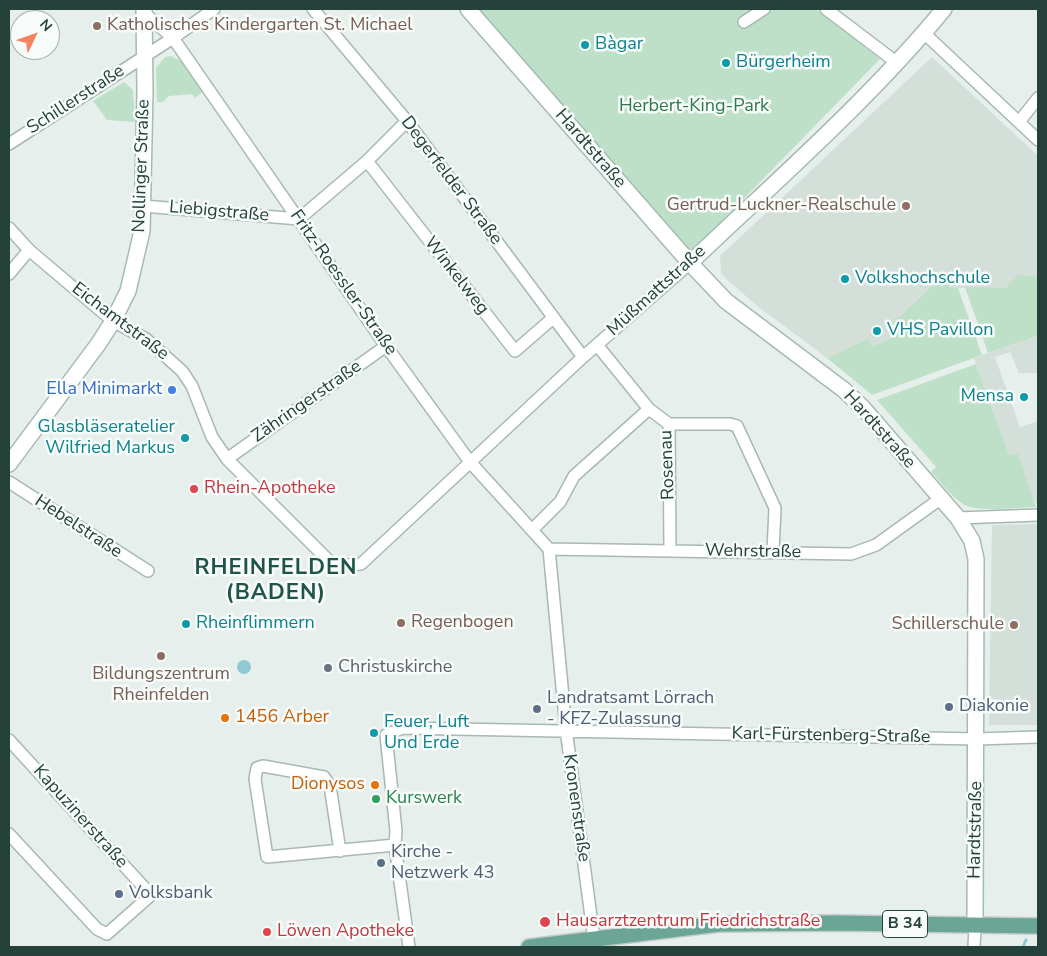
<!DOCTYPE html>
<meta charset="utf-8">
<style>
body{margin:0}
#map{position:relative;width:1047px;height:956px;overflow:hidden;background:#e6efeb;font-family:"Nunito Sans",sans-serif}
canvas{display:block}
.frame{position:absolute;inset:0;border:10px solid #24423a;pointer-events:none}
.north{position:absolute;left:10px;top:10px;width:50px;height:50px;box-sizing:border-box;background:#f7fbf9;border:1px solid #a3b1ad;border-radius:50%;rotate:48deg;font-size:14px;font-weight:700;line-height:20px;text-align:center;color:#24423a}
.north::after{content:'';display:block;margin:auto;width:18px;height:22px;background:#f4845f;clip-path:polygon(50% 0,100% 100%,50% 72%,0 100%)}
</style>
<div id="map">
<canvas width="1047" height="956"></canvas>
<div class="frame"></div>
<div class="north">N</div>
</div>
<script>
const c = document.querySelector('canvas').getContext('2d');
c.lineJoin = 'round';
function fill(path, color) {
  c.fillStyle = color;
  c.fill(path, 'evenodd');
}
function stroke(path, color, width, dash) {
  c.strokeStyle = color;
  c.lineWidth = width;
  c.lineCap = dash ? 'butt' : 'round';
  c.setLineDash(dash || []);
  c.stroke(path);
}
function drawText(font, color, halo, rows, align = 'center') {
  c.font = font + ' "Nunito Sans",sans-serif';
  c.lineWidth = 5;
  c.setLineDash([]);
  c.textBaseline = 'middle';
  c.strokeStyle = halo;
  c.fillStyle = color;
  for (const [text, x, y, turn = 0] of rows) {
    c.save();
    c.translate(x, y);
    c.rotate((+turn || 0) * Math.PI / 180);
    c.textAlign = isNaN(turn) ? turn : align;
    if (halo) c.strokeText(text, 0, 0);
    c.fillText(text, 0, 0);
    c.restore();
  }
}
const built = new Path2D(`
 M932 57 1038 156V276H1018L1005 288H948L888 325 893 337 872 347 867 338 827 358 756 305 721 274 720 256Z
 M1038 336V373H1019L1010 352 995 357 1020 427 1038 421V507L1009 455 974 358Z
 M1038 524V725H989L992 525Z`);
const green = new Path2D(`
 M478 9H816L880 59 689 255Z
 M171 56 183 62 205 90 195 98 192 94 169 96 163 102H157L156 68 165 57Z
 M124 82 133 90 135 122 107 120 93 101Z
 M1018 275 1038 276V336L988 353 965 287 1005 288Z
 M948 281 949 288H958L982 355 872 395 827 358 868 338 872 347 893 337 888 325 901 316 936 282Z
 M976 364 1009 455 1018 454 1036 507C1017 507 982 513 965 505 952 498 942 483 931 472L936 467 877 400Z`);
const water = new Path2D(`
 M237 667a7 7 0 1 1 14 0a7 7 0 1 1-14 0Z`);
const stream = new Path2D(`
 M1023 947 1026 940`);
const street = new Path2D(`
 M313 9 407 121 583 357
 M826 9 896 62
 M143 12 173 38 386 346 470 462 549 549
 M744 22 764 9
 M924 33 1038 140
 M1019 122 1038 98
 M9 144 173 38 214 9
 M367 161 515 351 553 318
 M143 206 299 219 367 161 407 121
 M9 228 29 250 113 321 146 339 182 371 192 386 212 437 227 459 334 566 361 564 583 357 690 263
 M9 274 29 250
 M597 345 649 409 669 424 670 551
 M669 424H730L737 426 775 508 773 552
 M227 459 386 346
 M9 482 148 571
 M958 518 1038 515
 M532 530 560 502 574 476 649 409
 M549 549 851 554 876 545 940 499
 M549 549 566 729 595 947
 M9 740 151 895 107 934 97 929 9 834
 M340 851 330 786 324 777 263 766 257 768 255 779 267 857 395 845
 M409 947 395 845 396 831 386 735 403 728 977 739 1038 737
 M974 947 975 926`);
const secondary = new Path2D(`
 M468 9 690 263 726 301 844 390 863 408 958 518 972 541 976 559 975 926
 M690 263C776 181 868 101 944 9
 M9 464 99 343 113 321 128 291 142 231 145 91 144 9`);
const primary = new Path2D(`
 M529 947 719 924 836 923 1038 926`);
const markers = [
 [97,26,5,"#8d6e63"],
 [585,45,5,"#0f9aa8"],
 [726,63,5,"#0f9aa8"],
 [906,206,5,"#8d6e63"],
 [845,279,5,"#0f9aa8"],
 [877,331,5,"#0f9aa8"],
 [172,390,5,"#3f7fe0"],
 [1024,397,5,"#0f9aa8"],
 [185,438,5,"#0f9aa8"],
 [194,489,5,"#e0444e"],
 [401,623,5,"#8d6e63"],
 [186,624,5,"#0f9aa8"],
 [1014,625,5,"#8d6e63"],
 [161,656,5,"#8d6e63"],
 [328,668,5,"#6b7280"],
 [949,707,5,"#5c6f8a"],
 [537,709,5,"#5c6f8a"],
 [225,718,5,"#e8710a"],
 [374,733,5,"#0f9aa8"],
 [375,785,5,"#e8710a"],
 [376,799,5,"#2e9e5b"],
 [381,863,5,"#5c6f8a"],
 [119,894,5,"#5c6f8a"],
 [545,922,6,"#e0444e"],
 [267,932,5,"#e0444e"]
];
const shields = [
 [905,924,45]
];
const shieldNames = [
 ["B 34",905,924]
];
const educationNames = [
 ["Katholisches Kindergarten St. Michael",107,26],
 ["Gertrud-Luckner-Realschule",896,206,"right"],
 ["Regenbogen",411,623],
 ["Schillerschule",1004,625,"right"],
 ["Bildungszentrum",161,675,"center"],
 ["Rheinfelden",161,696,"center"]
];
const cultureNames = [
 ["Bàgar",595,45],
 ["Bürgerheim",736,63],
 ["Volkshochschule",855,279],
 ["VHS Pavillon",887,331],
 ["Mensa",1014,397,"right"],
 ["Glasbläseratelier",175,428,"right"],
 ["Wilfried Markus",175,449,"right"],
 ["Rheinflimmern",196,624],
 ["Feuer, Luft",384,723],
 ["Und Erde",384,744]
];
const streetNames = [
 ["Schillerstraße",76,100,-33],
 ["Hardtstraße",590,149,49],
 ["Nollinger Straße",142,166,-88],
 ["Degerfelder Straße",451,181,53],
 ["Liebigstraße",219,212,5],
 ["Winkelweg",456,276,52],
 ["Fritz-Roessler-Straße",343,283,55],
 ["Müßmattstraße",657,291,-42],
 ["Eichamtstraße",120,322,37],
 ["Zähringerstraße",307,402,-35],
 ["Hardtstraße",879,430,48],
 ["Rosenau",668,465,-92],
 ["Hebelstraße",78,527,33],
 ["Wehrstraße",753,552,1],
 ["Karl-Fürstenberg-Straße",831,736,1],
 ["Kronenstraße",576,808,82],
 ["Kapuzinerstraße",80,817,48],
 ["Hardtstraße",976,830,-89]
];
const parkNames = [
 ["Herbert-King-Park",694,107]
];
const shopNames = [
 ["Ella Minimarkt",162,390]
];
const healthNames = [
 ["Rhein-Apotheke",204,489],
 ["Hausarztzentrum Friedrichstraße",556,922],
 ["Löwen Apotheke",277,932]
];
const worshipNames = [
 ["Christuskirche",338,668]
];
const serviceNames = [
 ["Landratsamt Lörrach",547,699],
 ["- KFZ-Zulassung",547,720],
 ["Diakonie",959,707],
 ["Kirche -",391,853],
 ["Netzwerk 43",391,874],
 ["Volksbank",129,894]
];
const foodNames = [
 ["1456 Arber",235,718],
 ["Dionysos",365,785,"right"]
];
const leisureNames = [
 ["Kurswerk",386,799]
];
const districtNames = [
 ["RHEINFELDEN",276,569],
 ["(BADEN)",276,594]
];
fill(built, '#d4dfda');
fill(green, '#bfe0c8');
fill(water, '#8ec9d4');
stroke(stream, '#8ec9d4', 3);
stroke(street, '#a8b8b2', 14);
stroke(secondary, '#a4bbb3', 18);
stroke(primary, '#c2cac8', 18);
stroke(street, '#fff', 11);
stroke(secondary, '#fff', 15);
stroke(primary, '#6aa596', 15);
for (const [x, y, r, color] of markers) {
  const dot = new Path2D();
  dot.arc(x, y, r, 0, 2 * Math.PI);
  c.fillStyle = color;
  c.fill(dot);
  stroke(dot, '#f7fbf9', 2);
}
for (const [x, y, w] of shields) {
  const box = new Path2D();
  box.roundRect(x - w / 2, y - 13.5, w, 27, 4);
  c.fillStyle = '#f7fbf9';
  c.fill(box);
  stroke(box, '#24423a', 1);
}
drawText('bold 16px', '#24423a', null, shieldNames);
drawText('18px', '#785e54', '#f7fbf9', educationNames, 'left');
drawText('18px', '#0d838f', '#f7fbf9', cultureNames, 'left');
drawText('18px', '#24423a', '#f7fbf9', streetNames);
drawText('18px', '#2d7a4b', '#f7fbf9', parkNames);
drawText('18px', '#366cbe', '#f7fbf9', shopNames, 'right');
drawText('18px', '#be3a42', '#f7fbf9', healthNames, 'left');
drawText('18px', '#5b616d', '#f7fbf9', worshipNames, 'left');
drawText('18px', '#4e5e75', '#f7fbf9', serviceNames, 'left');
drawText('18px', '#c56008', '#f7fbf9', foodNames, 'left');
drawText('18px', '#27864d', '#f7fbf9', leisureNames, 'left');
c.letterSpacing = '1px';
drawText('bold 22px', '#1f5548', '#f7fbf9', districtNames);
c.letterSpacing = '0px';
</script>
